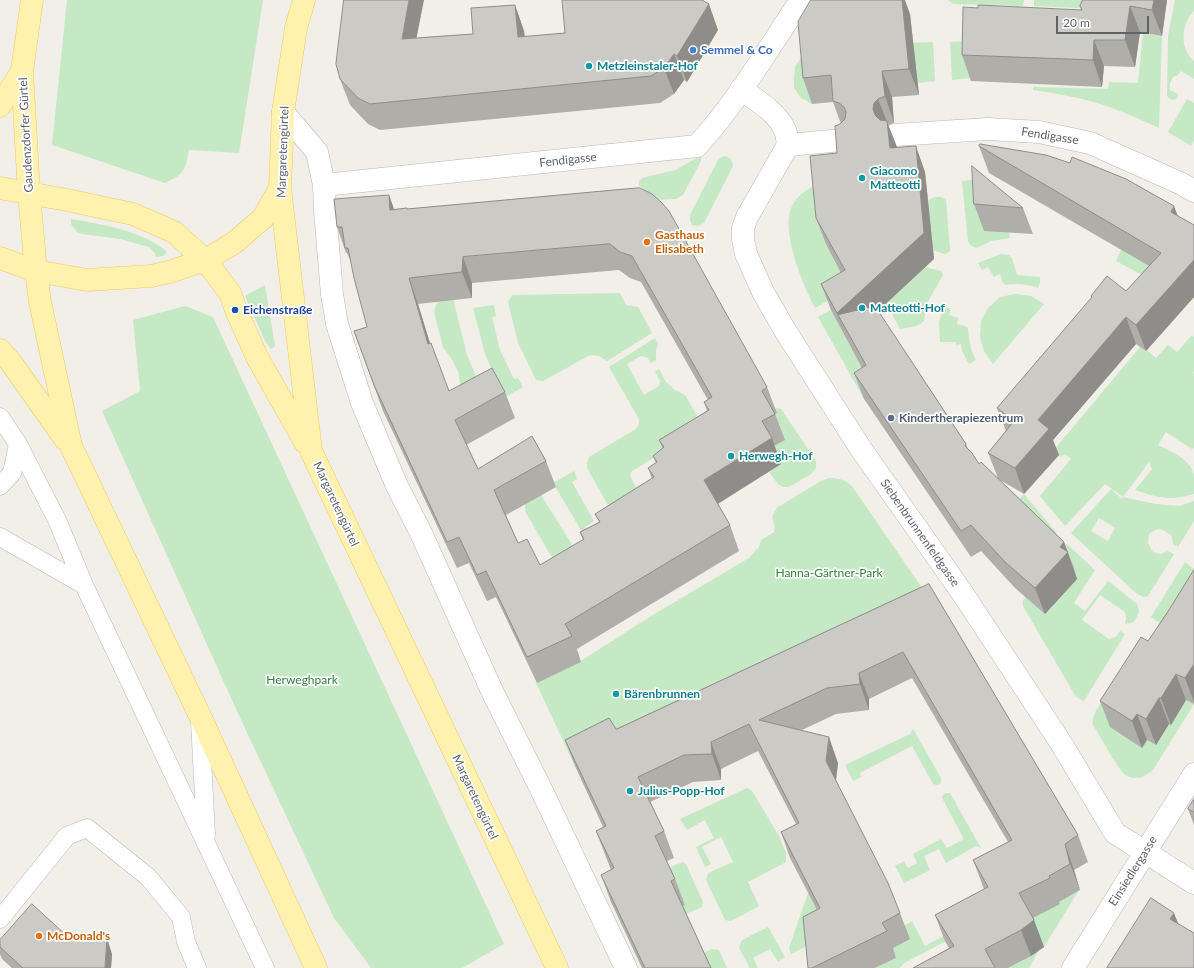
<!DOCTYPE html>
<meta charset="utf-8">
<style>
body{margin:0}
#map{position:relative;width:1194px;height:968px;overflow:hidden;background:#f1efe8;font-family:Lato,sans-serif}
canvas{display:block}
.scale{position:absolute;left:1056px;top:16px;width:93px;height:18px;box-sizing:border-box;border:2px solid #5f6368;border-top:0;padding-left:5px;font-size:12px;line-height:14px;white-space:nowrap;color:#5f6368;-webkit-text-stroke:3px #fff;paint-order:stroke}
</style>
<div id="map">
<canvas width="1194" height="968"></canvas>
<div class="scale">20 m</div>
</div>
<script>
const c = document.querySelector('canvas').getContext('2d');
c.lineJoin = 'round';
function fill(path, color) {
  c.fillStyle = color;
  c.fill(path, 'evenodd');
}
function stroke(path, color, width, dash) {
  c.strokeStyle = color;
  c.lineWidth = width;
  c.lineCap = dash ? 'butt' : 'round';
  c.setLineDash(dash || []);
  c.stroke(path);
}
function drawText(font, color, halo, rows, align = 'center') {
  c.font = font + ' Lato,sans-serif';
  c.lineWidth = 3.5;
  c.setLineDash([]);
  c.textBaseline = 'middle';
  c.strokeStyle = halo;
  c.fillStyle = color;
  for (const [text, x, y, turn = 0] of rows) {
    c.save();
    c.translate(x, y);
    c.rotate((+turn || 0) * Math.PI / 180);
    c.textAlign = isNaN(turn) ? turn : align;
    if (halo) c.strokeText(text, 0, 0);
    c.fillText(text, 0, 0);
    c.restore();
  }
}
const green = new Path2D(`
 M67 0H263L239 153 189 150C185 170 185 174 165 183L52 145Z
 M948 0H1024L1023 6 953 4Z
 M1034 0H1088L1084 7 1080 8 1034 6Z
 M1175 0H1194V11C1181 24 1179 48 1194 61V79L1181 71 1177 76H1174L1170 83V90L1178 94 1177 98 1173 100 1170 99 1167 96 1168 36Z
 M1143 33 1162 36 1159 128C1139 119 1118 109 1097 103 1076 97 1055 93 1033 90V87L1108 89 1109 82 1138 83Z
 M973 41 971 78 952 80 950 42Z
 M933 42 935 81 917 83 913 43Z
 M807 48 812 104 801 98 794 88V78L795 67Z
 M1187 99 1194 103V140L1191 146 1168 132Z
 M701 156V161L683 195 676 199 655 200 639 185V181L642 178 675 170Z
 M724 156C730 157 732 159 733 166L704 223 698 226 692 225 690 220V215L719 158Z
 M981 179 1009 232 1010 238 991 241 977 248 971 246 968 241 962 181Z
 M820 183 850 288 815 308C803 285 780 231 792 206 797 195 809 188 820 183Z
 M935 197H942L946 200 950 250 949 252 945 254 932 250 928 200Z
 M71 219C99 224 127 228 153 242 157 245 162 247 166 251V253L163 256 156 257 155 253 149 247 120 239 82 234 77 232 71 224Z
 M1121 250 1168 277 1163 286 1116 261Z
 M1001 254 1009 255 1012 258 1017 275 1040 277V283L1038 288C1027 284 1018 283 1006 285L1003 283 1000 274 994 277 988 267 982 270 978 263Z
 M925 267 941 271 943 274 942 277 926 305 924 321C917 327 910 327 900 329L886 303Z
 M265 285 275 346 271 349 265 341 245 296Z
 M620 293 626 305 638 307 652 333 607 361 599 356 590 355 543 381 536 380 518 343 508 302 512 295Z
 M1016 294 1031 296 1044 304 993 364 984 351 980 338 981 321 988 308 1000 297Z
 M452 295 467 355 487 402 460 394V383L458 371 451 358 443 347 434 312 436 305 440 300Z
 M494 305 496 316 492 317 500 350 514 379 518 378 523 387 504 398 485 354 473 308Z
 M185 306 213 317 504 944 462 968H371L334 918 236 709 102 411 140 391 133 320Z
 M943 306 951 309 949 315 958 318 957 324 965 326 968 328C969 340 970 349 976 360L969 364 962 351 961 344 956 345V342H940L939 323Z
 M831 310 875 391 864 399 818 317Z
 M1192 335 1194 337V371L1193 373 1194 374V448L1192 449 1166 432 1158 445C1171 452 1190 458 1194 475 1194 480 1194 488 1194 494 1169 501 1159 498 1135 490L1152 469 1149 462 1123 497 1156 504 1180 506 1194 501V521L1178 547 1173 544 1172 536C1162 529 1160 526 1149 534L1148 543 1153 552 1160 554 1168 551 1174 554 1148 596 1143 597 1136 593 1071 533 1111 489 1122 499 1123 497 1105 484 1065 526 1040 496 1071 459 1065 454 1061 457 1053 451 1140 347 1146 351 1147 350 1156 358 1168 345 1177 352ZM1099 518 1115 528 1108 541 1091 531Z
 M655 338 658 344 656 351V360L651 363 647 357 641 356 627 364 644 395 659 386 660 381 655 371 659 369 666 382 675 390 685 395 699 419 693 434 632 471 630 476 640 495 612 512 587 468V463L589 457 636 429 639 424V419L609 367Z
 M778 408 781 409 816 461V468L811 474 789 487H783L778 484 769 472 781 464 772 447 771 417 774 409Z
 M574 471 577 479 572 482 594 521 585 527 595 544 591 547 553 483Z
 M829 478C839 478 845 480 852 486L929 598 575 766 536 683 581 662V661L651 616 749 558 759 547 761 540 774 532C777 520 767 520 778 507L821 481Z
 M537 487 541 495 578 554 559 561 551 556 526 513C523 499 528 496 537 487Z
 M1024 494 1056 532 1057 538 1016 503Z
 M1067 544 1095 570 1074 603 1085 611 1108 581 1137 604 1139 612 1134 622 1125 624 1126 618 1125 612 1100 595 1082 620 1109 639 1116 637 1120 631 1125 634 1084 701 1076 697 1023 606V601L1025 597 1063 580 1074 568 1059 553Z
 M1185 562 1194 569V611L1178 636 1151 617Z
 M1109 690 1147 740 1156 745 1169 724H1171L1186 700 1194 704 1153 770C1146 776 1136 781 1127 776 1118 771 1100 735 1093 725 1091 713 1103 701 1109 690Z
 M913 729 941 778V783L938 785 933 784 912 746 860 773 861 777 853 781 845 765 910 734Z
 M747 788 752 791 779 836 786 853V862L748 882 759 906 731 921 725 920 706 880 708 873 733 862 721 837 702 847 711 864 705 867 696 847 714 838 705 820 687 830 680 819Z
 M946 793H950L981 848 976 846 946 863 939 849 924 856 930 870 904 883 895 866 904 861 908 868 917 863 913 854 941 839 947 848 964 839 942 798 944 794Z
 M682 862 686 864 703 902 702 907 684 915 680 907 685 904 669 868Z
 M1079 890 1044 947 1029 920 1059 904 1058 903Z
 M808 893 827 929 847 926 791 954 789 948Z
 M912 921 925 946 949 933 952 938 904 963 900 968H875L896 958 891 949 904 926Z
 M768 927 785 957 778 962 770 949 753 958 758 968H750L739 948 742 940Z
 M712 949 719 950 727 968H709L702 954Z
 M1039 950 1029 968H1008L1024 960 1023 959Z`);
const lane = new Path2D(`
 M0 417 18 444 57 520 84 585 265 968
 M0 486 12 473 18 444
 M0 537 84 585
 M200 721 206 835
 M0 919 67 836 87 828 148 877 181 917 186 942 197 968`);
const street = new Path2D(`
 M741 89C756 100 777 112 785 130 787 135 787 140 788 145
 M283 112 317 152 324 185 325 211 332 294 337 324 362 403 397 486 421 533 492 691 541 789 626 968
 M895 135 988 129 1039 132 1090 143 1182 184 1194 191
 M788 145 747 217 743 228V239L746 254 763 292 786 332 861 449 961 591 1061 743 1115 833 1194 883
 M788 145 843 140
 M324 185 697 146C737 102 768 49 801 0
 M1073 968 1194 774`);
const primary = new Path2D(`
 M32 0 22 71 29 194 36 271 40 302 71 446 200 716 316 968
 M304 0 296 28 283 112 280 188 311 451 557 968
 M0 106 22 71
 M0 188 67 200 133 214 174 232 205 260 230 293 236 310 257 357 305 442
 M0 258 36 271 87 280 151 276 169 272 205 260 234 243 263 218 280 188
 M0 350 10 361 65 439`);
const wall = new Path2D(`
 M1083 0H1167L1162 36 1140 32 1135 67 1104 66 1102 87 971 81 962 55 1081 10 1080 6Z
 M706 2 718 30 687 82 684 80 674 94 660 103 380 130 368 124 350 105 340 79 416 38 473 34 515 5 524 31 525 37 565 33Z
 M910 14 919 95 892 97 894 123 888 125 897 148 925 172 934 259 878 311 966 444 968 449 979 464 998 478 988 453 1006 431 997 408 1126 291 1149 266 989 173 979 146 1178 216 1194 225V297L1146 351 1136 344 1053 440 1059 455 1024 494 1000 480 1064 542 1074 568 1077 579 1045 614 1015 588 981 551 971 557 864 399 854 373 862 368 831 310 821 284 841 273 826 244 816 218 837 153 841 124 833 102 812 104 803 78Z
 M625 189 767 387 777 413 775 414 785 440 774 446 781 464 718 504 730 525 739 551 577 649 581 662 537 683 496 597 487 601 469 563 457 568 383 411 354 331 367 327 351 262 347 253H346L337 227 389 195 394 209H408ZM619 270 630 278 641 282 708 400 704 402 707 411 659 440 663 449 653 456 656 463 648 468 652 479 595 514 599 522 580 532 583 540 540 565 518 543 506 515 556 487 546 461 478 469 466 445 515 418 505 392 449 391 430 343 418 304 472 298V283Z
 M974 204 1023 208 1033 234 984 231Z
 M1194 570V704L1186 700 1171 725 1169 724 1156 745 1147 740 1142 748 1110 727 1100 701 1148 641 1167 613Z
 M929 584 1078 835 1088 862 1074 870 1080 890 1059 902 1060 904 1033 918 1044 947 1031 956 1008 968H913L949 948 945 941 935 915 984 889 973 860 1008 842 912 678 869 699V710L836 714 802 730 838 763 836 781 900 913 910 939 893 948 896 958 875 968H808L817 910 790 858 781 832 796 824 758 751 721 769V780L693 782 650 802 664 831 674 858 667 861 675 879 685 905 683 906 711 968H642L611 902 601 875 611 870 596 831 603 827 575 766 565 740 616 729Z
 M1194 799V825L1188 809Z
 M68 937 112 954 111 968H12L2 959 0 954V940Z`);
const shadedWall = new Path2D(`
 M409 0H424L411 66 402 39Z
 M902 0H905L910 14 919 95 909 69Z
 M1154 0H1167L1162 36 1152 10Z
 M709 4 718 30 687 82 677 56Z
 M515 5 524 31 527 64 518 37Z
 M1130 6 1140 32 1135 67 1125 40Z
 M1094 40 1104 66 1102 87 1093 60Z
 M674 54 684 80 674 94 664 68Z
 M882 71 892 97 894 123 885 96Z
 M878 99 897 147 899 175 884 142 873 109 874 103Z
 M916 146 925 172 934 259 850 337 838 315 847 340 837 313Z
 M389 195 398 221 390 210Z
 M1174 206 1184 232 1171 212Z
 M463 257 472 283V298L462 272Z
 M1194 260V297L1146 351 1136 325Z
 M409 278 418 304 438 370 428 344Z
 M1126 317 1136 344 1053 440 1059 455 1024 494 1015 468 1038 420Z
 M772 438 781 464 714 506 704 480Z
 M1064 542 1077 579 1045 614 1035 588 1060 547Z
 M1194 664V702L1185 678Z
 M859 673 869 699V710L860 684Z
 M1176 674 1186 700 1171 725 1161 698Z
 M1159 698 1169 724 1156 745 1146 719Z
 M1137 714 1147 740 1142 748 1132 721Z
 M829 737 838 763 835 787 826 761Z
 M711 742 721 769V780L712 754Z
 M1065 844 1074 870 1080 890 1070 864Z
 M1174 913 1178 923 1174 930 1170 919Z
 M1034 920 1044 947 1031 956 1021 930Z
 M107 938 112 954 111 968H105Z`);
const building = new Path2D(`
 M344 0H409L402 39 473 34 471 8 515 5 518 37 565 33 562 0H702L709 4 677 56 674 54 664 68 651 76 370 104 358 98 340 79 336 64Z
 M811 0H902L909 69 882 71 885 96 878 99 874 103 873 109 875 115 880 120 887 121 890 148 916 146 924 233 837 313 821 284 845 270 816 218 810 156 837 153 835 126 840 124 845 119 846 112 844 107 839 103 833 101 831 75 803 78 798 22Z
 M1083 0H1154L1152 10 1130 6 1125 40H1094L1093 60 962 55 963 7 978 8V5L1082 10 1080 6Z
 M980 144 1046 155 1070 163 1072 157 1126 179 1174 206 1171 212 1194 225V260L1136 325 1126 317 1038 420 1049 429 1015 468 988 453 1014 421 997 408 1092 297 1091 296 1107 276 1126 291 1161 253 979 146Z
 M972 166 1023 208 974 204Z
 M640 188 652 194 661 202 669 211 767 387 762 391 775 414 762 421 772 438 704 480 730 525 565 624 572 636 527 657 486 571 477 575 459 537 447 542 374 385 354 331 367 327 354 278 348 248H345L342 227H337L334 199 389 195 390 210 407 208V209L625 189ZM610 244 620 252 632 256 712 397 704 402 709 410 659 440 664 447 653 456 657 462 648 468 654 477 595 514 600 522 580 532 584 539 540 565 527 539 518 543 494 490 546 461 532 436 478 469 455 420 505 392 492 368 449 391 431 343 428 344 409 278 462 272 463 257Z
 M875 306 966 444 965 446 972 453 979 464 981 462 1064 542 1060 547 1068 552 1035 588 1005 562 971 525 961 531 854 373 866 365 838 315Z
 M1194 570V664L1185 678 1176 674 1161 698H1159L1146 719 1137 714 1132 721 1100 701 1141 637 1148 641 1167 613Z
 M929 584 1078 835 1065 844 1070 864 1049 876 1050 878 1019 893 1034 920 1021 930 985 949 995 968H913L954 946 935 915 988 887 973 860 1012 840 903 652 859 673 860 684 827 688 759 720 829 737 826 761 888 883 900 913 882 923 887 931 812 968H808L803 917 820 908 781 832 799 823 749 724 711 742 712 754 684 755 638 777 664 831 655 836 675 879 671 881 711 968H645L601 875 614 868 596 831 606 826 565 740 609 718 616 729Z
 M1194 799V812L1188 809Z
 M1151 898 1174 913 1170 919 1194 933V968H1107Z
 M32 904 68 937 107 938 105 968H23L0 947V940Z`);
const markers = [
 [693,50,4,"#3f7fe0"],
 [589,66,4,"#0f9aa8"],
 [862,178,4,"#0f9aa8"],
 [647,242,4,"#e8710a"],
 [862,308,4,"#0f9aa8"],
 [235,310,4,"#1a4fb4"],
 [891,418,4,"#5c6f8a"],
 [731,456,4,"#0f9aa8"],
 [616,694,4,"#0f9aa8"],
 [630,791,4,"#0f9aa8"],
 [39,936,4,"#e8710a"]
];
const shopNames = [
 ["Semmel & Co",701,50]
];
const cultureNames = [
 ["Metzleinstaler-Hof",597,66],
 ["Giacomo",870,171],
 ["Matteotti",870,185],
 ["Matteotti-Hof",870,308],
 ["Herwegh-Hof",739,456],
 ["Bärenbrunnen",624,694],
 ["Julius-Popp-Hof",638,791]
];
const streetNames = [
 ["Gaudenzdorfer Gürtel",26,135,-93],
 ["Fendigasse",1050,136,9],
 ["Margaretengürtel",283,152,-88],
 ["Fendigasse",568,160,-6],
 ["Margaretengürtel",336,504,65],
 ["Siebenbrunnenfeldgasse",920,533,55],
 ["Margaretengürtel",475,797,65],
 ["Einsiedlergasse",1133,871,-58]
];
const foodNames = [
 ["Gasthaus",655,235],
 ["Elisabeth",655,249],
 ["McDonald's",47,936]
];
const transitNames = [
 ["Eichenstraße",243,310]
];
const serviceNames = [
 ["Kindertherapiezentrum",899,418]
];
const parkNames = [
 ["Hanna-Gärtner-Park",829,573],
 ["Herweghpark",302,680]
];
fill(green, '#c5e8c5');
stroke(lane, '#b5b8bc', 19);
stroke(street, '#b5b8bc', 23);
stroke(primary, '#f2c960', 23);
stroke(lane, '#fff', 18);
stroke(street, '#fff', 22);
stroke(primary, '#fff2af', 22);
fill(wall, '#afaea9');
fill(shadedWall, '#8f8d8a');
fill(building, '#cccac5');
stroke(building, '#8f8d8a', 1);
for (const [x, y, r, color] of markers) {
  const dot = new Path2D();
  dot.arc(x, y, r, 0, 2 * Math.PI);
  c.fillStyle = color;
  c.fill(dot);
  stroke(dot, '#fff', 1.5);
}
drawText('bold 12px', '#366cbe', '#fff', shopNames, 'left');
drawText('bold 12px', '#0d838f', '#fff', cultureNames, 'left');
drawText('12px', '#5f6368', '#fff', streetNames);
drawText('bold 12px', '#c56008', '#fff', foodNames, 'left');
drawText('bold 12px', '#164399', '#fff', transitNames, 'left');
drawText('bold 12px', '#4e5e75', '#fff', serviceNames, 'left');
drawText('12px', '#348238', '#fff', parkNames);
</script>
